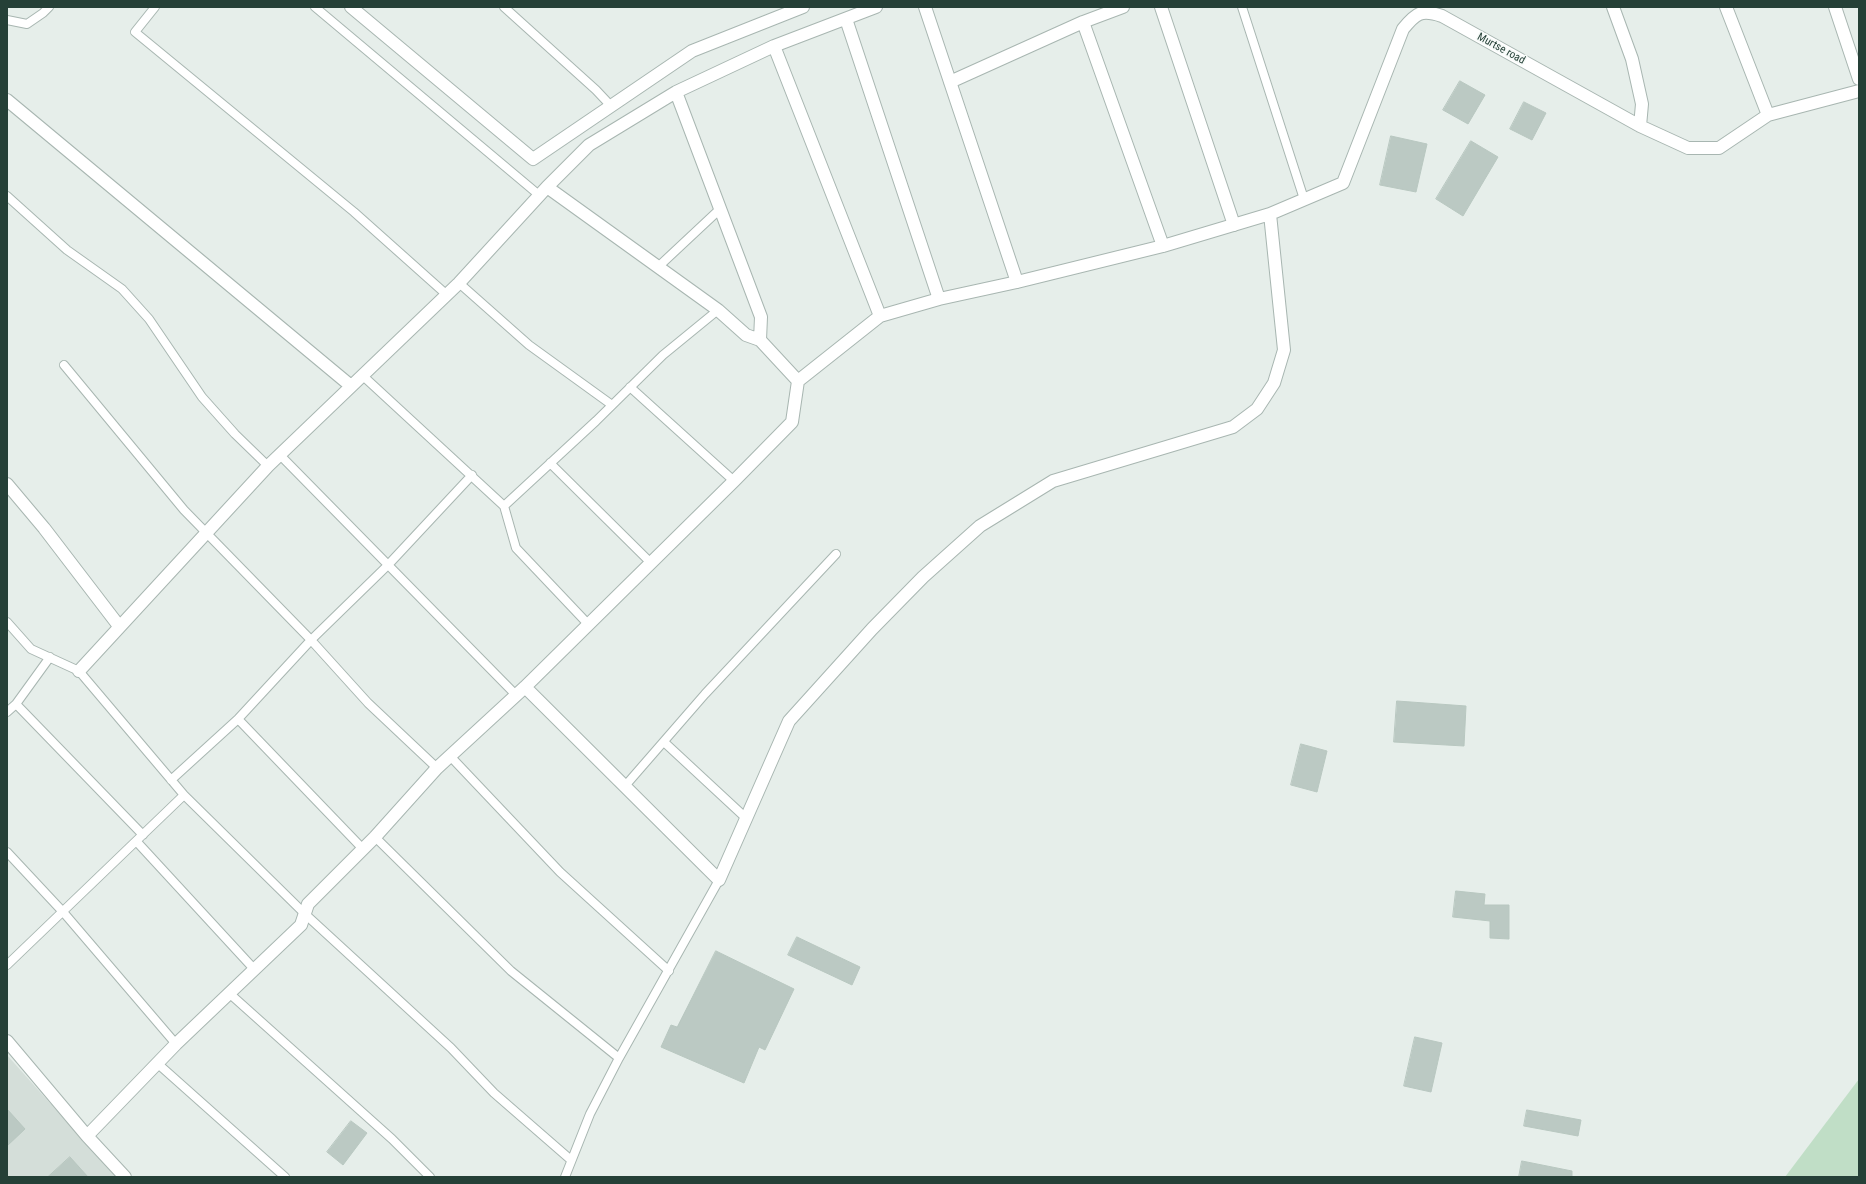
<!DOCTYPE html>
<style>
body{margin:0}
#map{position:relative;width:1866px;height:1184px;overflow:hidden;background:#e6eeea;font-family:"Roboto Condensed",sans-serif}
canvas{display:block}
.frame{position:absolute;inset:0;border:8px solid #254037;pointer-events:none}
</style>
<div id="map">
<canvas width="1866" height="1184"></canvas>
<div class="frame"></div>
</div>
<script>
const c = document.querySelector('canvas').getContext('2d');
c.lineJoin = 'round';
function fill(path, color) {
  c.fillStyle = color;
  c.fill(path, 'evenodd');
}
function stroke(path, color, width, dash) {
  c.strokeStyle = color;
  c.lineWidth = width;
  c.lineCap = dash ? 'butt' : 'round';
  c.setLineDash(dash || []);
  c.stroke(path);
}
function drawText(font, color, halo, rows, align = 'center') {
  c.font = font + ' "Roboto Condensed",sans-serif';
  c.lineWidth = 3;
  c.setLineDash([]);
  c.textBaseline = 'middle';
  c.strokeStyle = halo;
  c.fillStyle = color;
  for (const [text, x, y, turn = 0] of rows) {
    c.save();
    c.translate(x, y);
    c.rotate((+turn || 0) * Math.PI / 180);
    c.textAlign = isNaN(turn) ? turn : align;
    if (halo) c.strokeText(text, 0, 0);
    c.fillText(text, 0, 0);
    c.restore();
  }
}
const built = new Path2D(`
 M7 1055 116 1177H7Z`);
const green = new Path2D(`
 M1859 1079V1177H1785Z`);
const building = new Path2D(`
 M1460 81 1485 95 1468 124 1443 110Z
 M1524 102 1546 113 1532 140 1510 129Z
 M1391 136 1427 144 1416 192 1380 185Z
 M1471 141 1498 157 1463 216 1436 199Z
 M1397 701 1466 706 1464 746 1394 742Z
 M1301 744 1327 751 1317 792 1291 785Z
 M1456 891 1485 894 1484 905H1509V939L1490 938V921L1453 917Z
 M797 937 860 967 852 985 788 955Z
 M716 951 794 989 765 1050 759 1047 744 1083 661 1047 671 1025 677 1027Z
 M1415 1037 1442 1043 1431 1092 1404 1086Z
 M7 1109 25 1129 7 1146Z
 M1527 1110 1581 1120 1578 1136 1524 1126Z
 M351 1121 367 1133 343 1165 327 1152Z
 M70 1157 88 1177H48Z
 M1522 1161 1572 1171V1177H1519Z`);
const service = new Path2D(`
 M155 7 135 32 354 212 447 295
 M315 7 539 195
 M504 7 596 90 611 106
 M1242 7 1304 199
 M7 20 27 24 43 13 49 7
 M7 196 67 250 122 289 149 319 202 397 235 434 268 466
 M658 267 720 209
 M459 283 529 345 612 405
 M64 365 184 510 311 640 368 703 437 768
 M362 375 504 506 516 548 588 624
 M630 387 734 481
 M279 454 516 695
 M550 463 651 563
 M504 506 596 421 663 355 718 310
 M7 622 31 649 79 671 184 795 305 914 451 1048 494 1093 571 1160
 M16 704 143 835
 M7 712 16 704 50 657
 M238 719 363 849
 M664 742 747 819
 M450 756 560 872 669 971
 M171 780 238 719 311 640 388 565 472 475
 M625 786 705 694 836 554
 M375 837 511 971 619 1058
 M137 842 254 969
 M7 852 64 913 176 1044
 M7 965 184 795
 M229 993 392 1139 430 1177
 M157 1063 285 1177
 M565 1177 590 1114 619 1058 719 880`);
const minor = new Path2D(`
 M351 7 533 159 692 51 803 7
 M925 7 1017 282
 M1161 7 1234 225
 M1613 7 1632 59 1642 104 1640 126
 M1726 7 1768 115
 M1835 7 1859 79
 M846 19 939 299
 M1083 22 1163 246
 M774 46 880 316
 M950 82 1083 22 1123 7
 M676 92 761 317 760 340 798 381
 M7 100 351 386
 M547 187 718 310 746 335 760 340
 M7 484 44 528 119 626
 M79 671 268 466 459 283 547 187 589 145 676 92 774 46 876 7
 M525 687 719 880 789 721 872 629 923 577 980 526 1053 481 1233 427 1257 409 1274 383 1284 350 1270 214
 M7 1041 87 1136 125 1177
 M87 1136 176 1044 301 925 308 904 375 837 437 768 525 687 734 481 792 422 798 381 880 316 939 299 1017 282 1163 246 1270 214 1343 183 1403 29C1416 13 1421 9 1442 16L1640 126 1688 148H1719L1768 115 1859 91`);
const streetNames = [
 ["Murtse road",1501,49,29]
];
fill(built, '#d4ded9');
fill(green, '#c0dec6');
fill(building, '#bbc9c3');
stroke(building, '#b8c7c0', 1);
stroke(service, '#a8b6b1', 10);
stroke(minor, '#a8b6b1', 14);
stroke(service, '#fff', 8);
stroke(minor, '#fff', 12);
drawText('11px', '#254037', '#f6faf8', streetNames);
</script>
